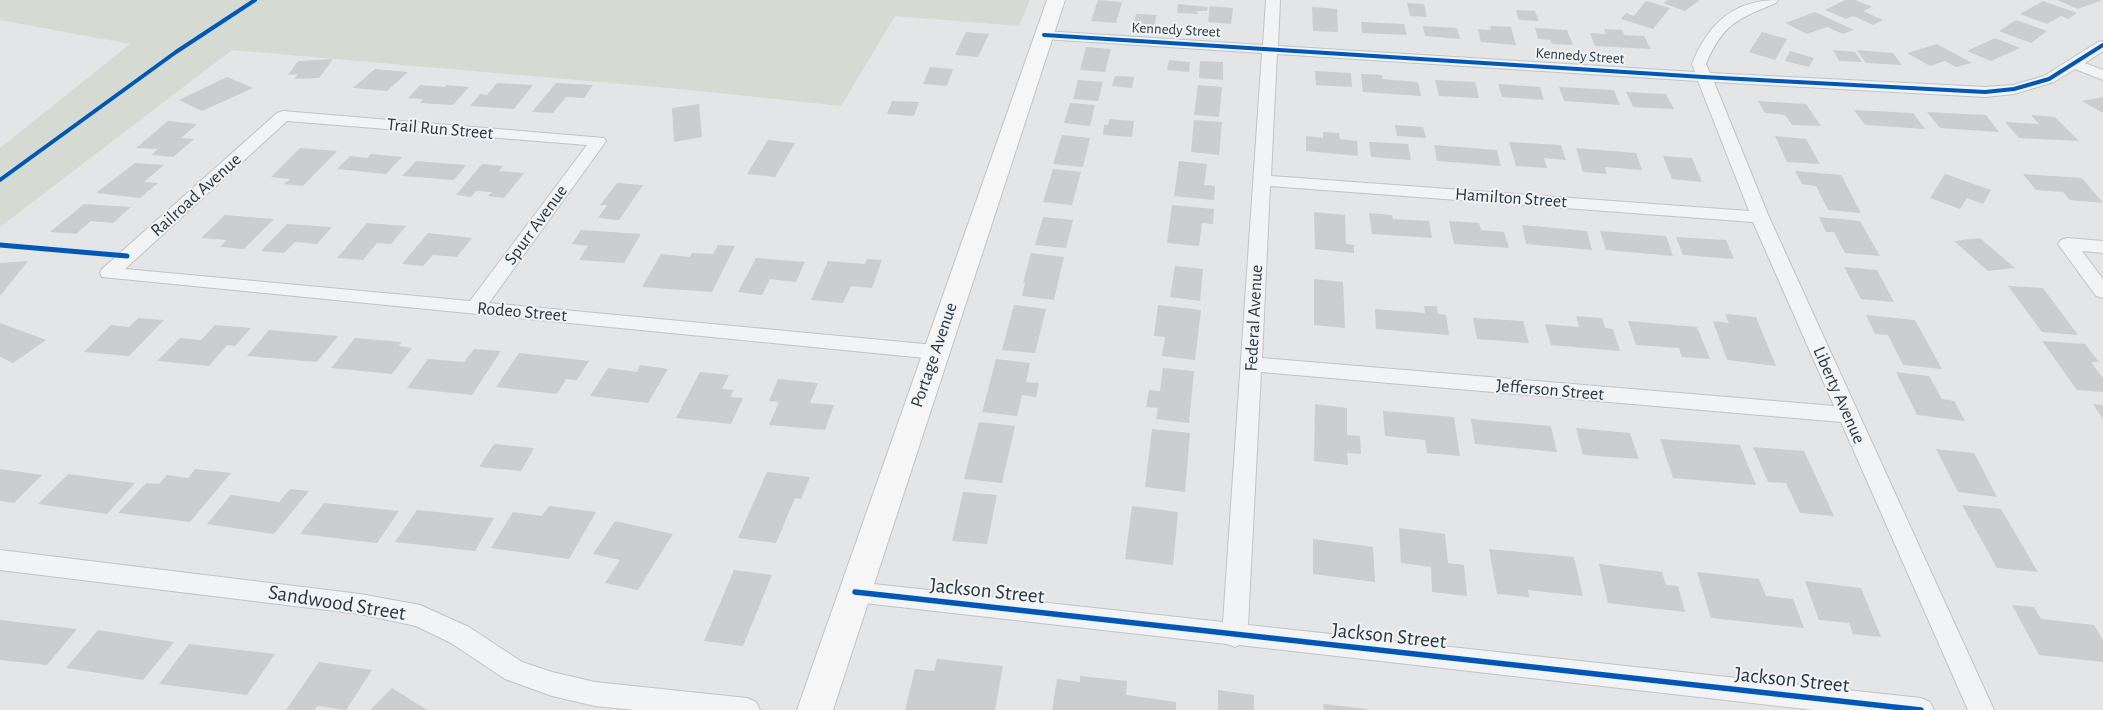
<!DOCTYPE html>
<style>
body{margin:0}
canvas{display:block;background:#e3e5e7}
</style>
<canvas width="2103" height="710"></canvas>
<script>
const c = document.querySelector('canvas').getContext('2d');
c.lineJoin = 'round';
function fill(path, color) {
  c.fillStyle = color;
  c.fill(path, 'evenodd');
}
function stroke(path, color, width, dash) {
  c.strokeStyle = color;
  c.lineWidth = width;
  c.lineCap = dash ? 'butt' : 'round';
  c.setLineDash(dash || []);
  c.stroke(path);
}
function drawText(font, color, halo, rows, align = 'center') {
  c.font = font + ' "Alegreya Sans",sans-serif';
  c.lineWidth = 4;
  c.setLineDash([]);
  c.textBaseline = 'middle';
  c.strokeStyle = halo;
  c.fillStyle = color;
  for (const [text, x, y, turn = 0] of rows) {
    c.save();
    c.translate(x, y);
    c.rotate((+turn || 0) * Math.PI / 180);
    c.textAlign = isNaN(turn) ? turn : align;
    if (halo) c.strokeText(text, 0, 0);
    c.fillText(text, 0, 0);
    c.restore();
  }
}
const green = new Path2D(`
 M0 0H1030L1019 26 895 16 841 106 691 90 232 50 0 227V148L130 44 0 20Z`);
const building = new Path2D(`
 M1098 0 1122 2 1116 23 1091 21Z
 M1668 0H1700L1685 11 1663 3Z
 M1845 0H1855L1872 7 1863 11 1883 20 1873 25 1853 16 1846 19 1825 10Z
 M2057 0H2102L2078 9Z
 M1646 1 1670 8 1653 29 1621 19 1626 13 1634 16Z
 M2043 1 2077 13 2068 19 2061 16 2047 24 2020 14Z
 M1407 3 1424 4 1427 17 1410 16Z
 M1178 4 1208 7 1207 11H1198L1197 14 1177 13Z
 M1210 6 1233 8 1231 24 1208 22Z
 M1312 7 1337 9 1338 32 1313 31Z
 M1516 10 1535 11 1539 21 1519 20Z
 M1815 12 1854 30 1843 34 1827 27 1807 34 1785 23Z
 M1136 14 1157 15 1154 26 1133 25Z
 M2016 20 2047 31 2031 43 1999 31Z
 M1361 22 1404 24 1407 35 1362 33Z
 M1423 26 1457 28 1460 39 1425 36Z
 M1490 26 1511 27 1516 45 1481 42 1478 29 1491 30Z
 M1535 28 1567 30 1573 45 1552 44 1550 40 1538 39Z
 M1604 29 1622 30 1624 35 1644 36 1651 49 1595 46 1590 33 1606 34Z
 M966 32 989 34 978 57 955 55Z
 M1762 32 1787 39 1775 60 1749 52Z
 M1995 38 2020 48 1991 61 1967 51Z
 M1937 44 1972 63 1956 67 1945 61 1930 66 1907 53Z
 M1086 47 1111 49 1105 72 1080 70Z
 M1833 50 1855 52 1862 62 1839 61Z
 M1857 50 1893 53 1902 65 1866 63Z
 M1790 51 1814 58 1809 67 1785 61Z
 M333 59 319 78 294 79 298 74 288 75 298 61Z
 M1169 60 1190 62 1189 72 1167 70Z
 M1200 61 1223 62V80L1199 78Z
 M930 67 953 69 947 86 923 84Z
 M375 69 408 72 387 91 353 88Z
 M1315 71 1351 73 1352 87 1316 85Z
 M1361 74 1382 75V79L1418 82 1421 96 1363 92Z
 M1115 76 1134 77 1132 88 1112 86Z
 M227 77 253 88 202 111 179 100Z
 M1078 80 1103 82 1098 101 1073 99Z
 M1435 80 1475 82 1479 98 1439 96Z
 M497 83 533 85 514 109 470 106 480 94 487 95Z
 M556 83 593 85 584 98 566 97 553 113 532 112Z
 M1498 84 1540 87 1544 100 1502 97Z
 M420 85 445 87 446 85 469 87 453 105 420 103 423 99 408 98Z
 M1198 85 1222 87 1219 117 1194 115Z
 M1559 87 1614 90 1620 105 1564 101Z
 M1626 92 1666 94 1674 109 1633 107Z
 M2103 97V113L2082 101Z
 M892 101 919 102 914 116 887 114Z
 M1758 101 1806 104 1821 126 1792 125 1785 115 1765 113Z
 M1070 103 1095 105 1090 126 1064 123Z
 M699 104 702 137 674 142 672 108Z
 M1854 110 1913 113 1925 129 1865 125Z
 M1927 112 1986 115 1999 132 1940 128Z
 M2031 115 2055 117 2079 141 2019 138 2005 122 2039 124Z
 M1109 119 1134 121 1132 137 1103 135 1104 125H1108Z
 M1194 120 1222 122 1219 155 1191 152Z
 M168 121 197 124 181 138 194 139 173 157 151 155 158 149 136 148Z
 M1395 125 1423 127 1426 138 1397 136Z
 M1323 132 1339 133 1340 139 1357 141 1358 156 1306 151V136L1323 138Z
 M1062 135 1090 138 1083 167 1053 164Z
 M1775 136 1806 139 1820 164 1787 162Z
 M768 140 795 143 775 177 747 174Z
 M1369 142 1408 144 1411 160 1371 157Z
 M1509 142 1561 145 1566 160 1544 158 1547 168 1516 166Z
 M1434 145 1497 150 1501 166 1437 161Z
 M300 148 337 151 303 186 284 184 290 179 271 177Z
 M1576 148 1636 153 1642 170 1605 167 1607 174 1583 172Z
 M371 154 402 157 386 174 337 169 350 156 367 158Z
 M1663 156 1692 158 1702 182 1672 179Z
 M416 161 466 165 454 180 402 176Z
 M1179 161 1207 164 1204 185 1215 186 1214 200 1174 196Z
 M135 163 164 165 144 182 158 183 140 198 96 193Z
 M482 164 503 166 499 171 524 173 504 198 488 196 492 192 476 191 471 197 456 195Z
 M1053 169 1081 172 1072 205 1043 202Z
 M1795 171 1841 175 1861 213 1828 210 1816 186 1802 184Z
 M1945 174 1991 190 1983 204 1967 198 1960 209 1930 198Z
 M2023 174 2082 178 2103 203 2070 200 2063 192 2036 190Z
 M617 183 643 185 619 220 598 218 607 205H600Z
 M84 204 131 207 113 223 91 221 76 234 50 232Z
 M1172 205 1214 209 1213 224 1202 223 1199 246 1167 243Z
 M1314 212 1345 215 1346 244 1354 245V253L1315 249Z
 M1369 213 1392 215 1393 219 1429 221 1432 238 1372 234Z
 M225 215 274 219 244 249 220 247 227 240 201 238Z
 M1043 217 1073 220 1066 248 1035 245Z
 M1819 217 1860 221 1880 256 1845 253 1834 232H1826Z
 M1449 221 1479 223 1481 230 1504 232 1509 248 1454 244Z
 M367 223 406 226 391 244 377 243 363 260 337 258Z
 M287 224 332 227 317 244 295 242 284 253 261 251Z
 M1522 225 1587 231 1592 250 1526 244Z
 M581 230 641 234 624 263 579 260 588 246 572 244Z
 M1600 231 1666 236 1673 256 1606 250Z
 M428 233 472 238 457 257 433 255 423 266 402 264Z
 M1676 237 1726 240 1734 259 1683 255Z
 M1980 238 2015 268 1988 271 1954 241Z
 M718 245 735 246 712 292 642 287 661 254 690 257 692 253 713 254Z
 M1031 253 1064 257 1054 300 1022 296 1025 283H1023Z
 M756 258 805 262 796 282 770 279 762 295 738 292Z
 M867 259 882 260 872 288 851 286 843 303 811 300 828 261 865 264Z
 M28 261 0 296V263Z
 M1175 266 1203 269 1200 301 1170 297Z
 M1844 267 1877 270 1894 302 1861 299Z
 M1314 279 1343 282 1345 328 1314 325Z
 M2008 286 2043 288 2078 335 2042 332Z
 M1014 305 1046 309 1035 353 1002 350Z
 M1158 305 1201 310 1195 360 1162 356 1165 337 1154 336Z
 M1424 306H1437L1438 314 1446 315 1449 335 1376 329 1375 309 1425 313Z
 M1725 314 1756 317 1776 366 1727 360 1713 321 1729 323Z
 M1866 315 1915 320 1942 369 1903 365 1888 335 1875 334Z
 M1576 316 1602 318 1605 328 1613 329 1620 351 1551 345 1545 324 1579 327Z
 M138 318 164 320 129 356 84 352 111 325 129 327Z
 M1473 318 1523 321 1529 343 1477 339Z
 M1628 321 1697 327 1710 359 1682 357 1679 348 1636 345Z
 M0 323 46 340 13 363 0 357Z
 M215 325 251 328 235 346 227 345 209 366 157 361 180 338 201 340Z
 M269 330 338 336 317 362 247 356Z
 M355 338 402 342 398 346 412 348 392 374 331 368Z
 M2042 341 2085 344 2099 362H2091L2103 378V392L2077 390Z
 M474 349 501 351 472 395 407 388 428 359 464 362Z
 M519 353 589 361 577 380 566 379 557 394 496 387Z
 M996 359 1030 363 1026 382 1039 383 1036 397 1022 395 1017 416 982 412Z
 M640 365 668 369 648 403 590 396 608 368 637 372Z
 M1163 368 1194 371 1189 423 1156 419 1158 408 1146 407 1149 390 1160 391Z
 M700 372 729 375 722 389 734 390 730 397 743 398 731 424 676 418Z
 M1896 372 1929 376 1942 399 1954 401 1965 421 1917 415Z
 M778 379 818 383 810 403 834 405 825 430 769 425 779 402 769 401Z
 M1315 404 1347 408V435L1360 436 1361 454 1347 453 1348 465 1314 461Z
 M2093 404 2103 405V419Z
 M1383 411 1454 417 1460 456 1427 453 1425 440 1385 436Z
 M1471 419 1551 426 1557 452 1475 444Z
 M979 422 1015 426 1002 483 964 479Z
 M1576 428 1630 433 1639 459 1583 455Z
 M1152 429 1190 433 1185 492 1145 487Z
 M1660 439 1740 445 1756 485 1673 478Z
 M494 444 534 448 521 471 479 467Z
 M1753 447 1804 451 1834 516 1800 513 1786 483 1768 482Z
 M1936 449 1974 453 1997 497 1958 492Z
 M0 469 42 475 14 503 0 501Z
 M195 469 231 473 190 522 118 513 146 483 159 484 167 475 188 478Z
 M767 472 810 477 801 499 795 498 776 543 738 538Z
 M68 474 135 483 107 514 38 504Z
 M290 489 309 491 274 534 207 524 231 495 279 502Z
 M963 492 997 495 987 544 952 541Z
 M324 503 399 511 377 543 300 534Z
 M1962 505 2001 509 2038 572 1997 568Z
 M549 506 596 512 569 559 491 548 513 512 542 516Z
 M1132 506 1178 512 1173 565 1125 559Z
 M417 510 494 518 475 551 395 542Z
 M615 521 673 534 638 590 605 583 620 560 593 554Z
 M1399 528 1445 534 1448 563 1464 565 1467 596 1432 592 1431 567 1401 563Z
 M1313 539 1373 547 1375 582 1313 574Z
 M1489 549 1574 557 1583 596 1528 590 1529 597 1497 594Z
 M1599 564 1662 572 1666 585 1678 586 1685 612 1608 603Z
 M734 570 772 575 743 646 704 641Z
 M1697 572 1759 579 1766 596 1793 599 1804 628 1711 618Z
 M1805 581 1861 588 1881 637 1853 634 1849 623 1819 620Z
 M2012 605 2034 607 2041 619 2094 625 2103 640V662L2039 655Z
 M0 620 77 629 47 665 0 660Z
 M98 630 174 642 143 680 66 668Z
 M189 644 275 654 247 695 159 684Z
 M937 659 1003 666 995 710H905L915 669 934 671Z
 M319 662 372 670 346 710 317 706 315 710H286Z
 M1080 676 1127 681 1126 695 1176 702V710H1052L1057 679 1080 682Z
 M392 688 427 710H370Z
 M1218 690 1254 695V710H1218Z
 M1323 704 1368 709V710H1324Z`);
const street = new Path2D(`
 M1266 0H1280L1278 46 1695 72 1692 64C1708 24 1733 0 1778 0L1776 3C1738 19 1723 23 1706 64L1710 73 1985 87 2013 85 2044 76 2098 42 2103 41V51L2085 63 2103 70V80L2075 69 2054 82 2014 94 1985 97 1714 82 1769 217 1994 710H1968L1841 422 1261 372 1248 625 1921 698 1930 702 1934 710H1814L1239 645 1235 647 1227 644 855 602 846 599 843 592 846 585 855 582 1223 622 1262 53 1044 39 1039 38 1037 35 1039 32 1044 31 1263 45ZM1277 54 1698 81 1749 211 1271 176ZM1270 186 1753 222 1834 406 1262 358Z
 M283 111 604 138 606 141 604 144 489 303 935 345 942 347 945 352 942 357 935 359 102 277 100 273 102 269 277 113ZM287 121 587 145 470 301 125 269Z
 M2067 238 2103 241V253L2082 251 2103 279V298L2096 296 2058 244 2061 240Z
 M0 550 360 594 420 605 469 627 522 662 552 672 595 682 747 698 756 702 760 710H635L595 706 552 696 505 679 451 643 416 626 360 614 0 570Z`);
const secondary = new Path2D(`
 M1047 0H1065L833 710H797Z`);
const cyclewayFar2 = new Path2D(`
 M1044 35 1703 77 1985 92 2014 89 2049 79 2103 45
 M0 180 176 52 255 0`);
const cyclewayFar1 = new Path2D(`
 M0 245 127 256`);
const cycleway = new Path2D(`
 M855 592 1921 710`);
const farStreetnames = [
 ["Kennedy Street",1176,30,3],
 ["Kennedy Street",1580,56,4]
];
const streetNames = [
 ["Trail Run Street",440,129,5],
 ["Railroad Avenue",196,195,-42],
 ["Hamilton Street",1511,198,4],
 ["Spurr Avenue",536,225,-54],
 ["Rodeo Street",522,312,5],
 ["Federal Avenue",1254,318,-87],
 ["Portage Avenue",934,355,-71],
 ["Jefferson Street",1550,390,5],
 ["Liberty Avenue",1839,395,66]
];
const nearStreetnames = [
 ["Jackson Street",987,591,6],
 ["Sandwood Street",337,603,9],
 ["Jackson Street",1389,636,6],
 ["Jackson Street",1792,680,6]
];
fill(green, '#d5dbd3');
fill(building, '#cbcdcf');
stroke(street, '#c1c3c5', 2);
stroke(secondary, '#c1c3c5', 2);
fill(street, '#f1f3f4');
fill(secondary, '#f6f6f6');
stroke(cyclewayFar2, '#0057b8', 4);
stroke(cyclewayFar1, '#0057b8', 5);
stroke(cycleway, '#0057b8', 5.5);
drawText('15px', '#293640', '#f0f4f6', farStreetnames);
drawText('18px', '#293640', '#f0f4f6', streetNames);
drawText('21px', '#293640', '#f0f4f6', nearStreetnames);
</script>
